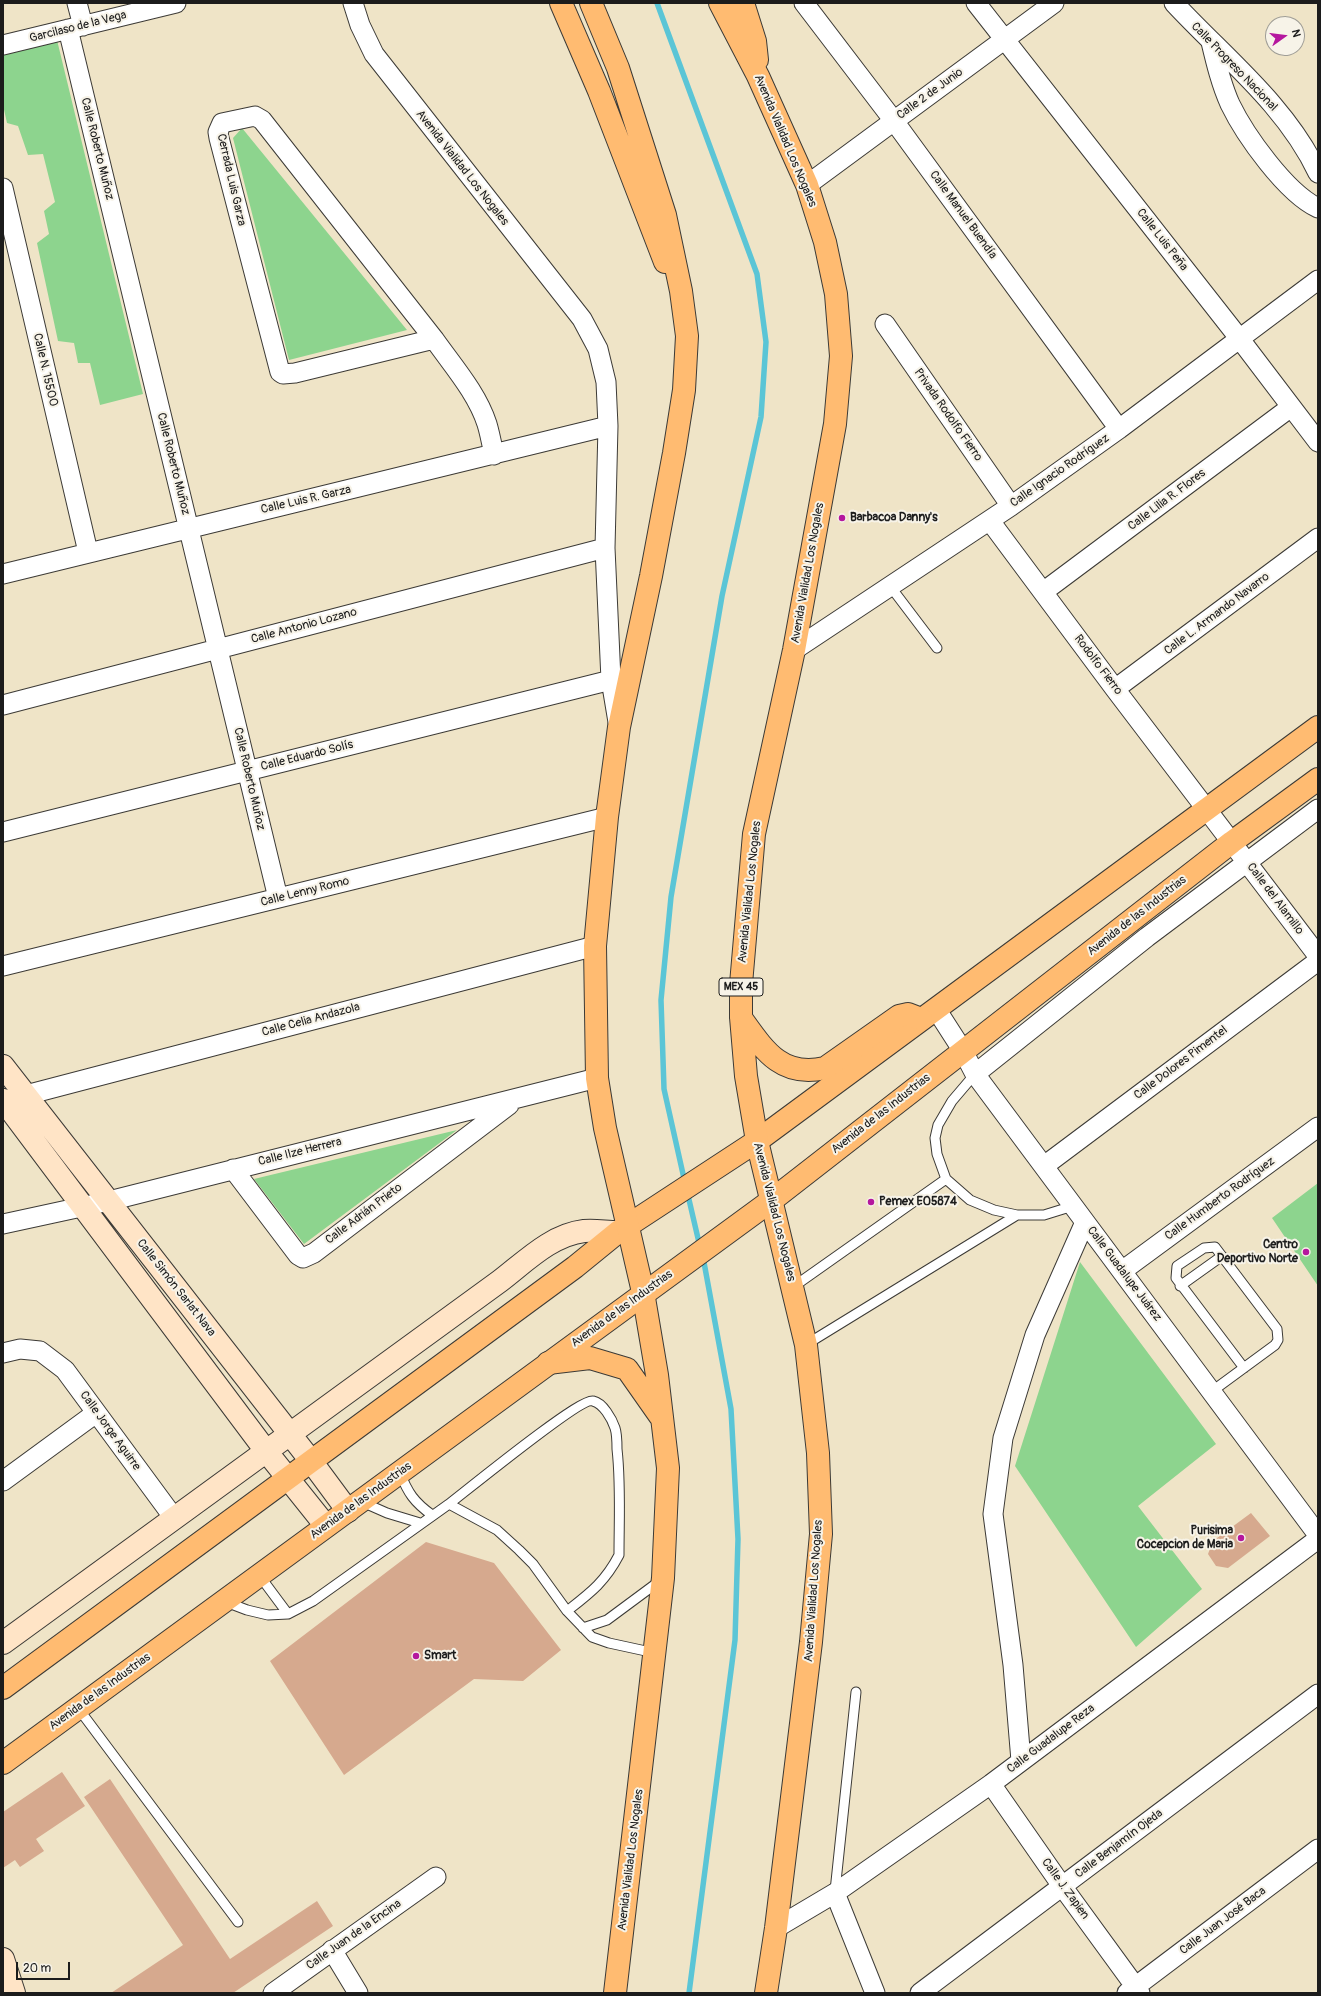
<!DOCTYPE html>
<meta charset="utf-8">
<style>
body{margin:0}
#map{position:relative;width:1321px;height:1996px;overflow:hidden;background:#efe4c7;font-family:Pangolin,sans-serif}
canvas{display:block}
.frame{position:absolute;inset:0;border:4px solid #1c1c1c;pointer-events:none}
.north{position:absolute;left:1265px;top:16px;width:40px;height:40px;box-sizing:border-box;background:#f7f3e8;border:1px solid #9f9d96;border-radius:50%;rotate:76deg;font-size:11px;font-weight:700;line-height:16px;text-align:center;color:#1c1c1c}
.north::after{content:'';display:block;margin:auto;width:14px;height:18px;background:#b5179e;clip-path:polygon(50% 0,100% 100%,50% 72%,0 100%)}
.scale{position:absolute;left:16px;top:1962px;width:54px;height:18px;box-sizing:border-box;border:2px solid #1c1c1c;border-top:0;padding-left:5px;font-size:12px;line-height:14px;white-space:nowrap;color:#1c1c1c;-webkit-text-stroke:3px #f7f3e8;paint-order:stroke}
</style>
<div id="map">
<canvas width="1321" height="1996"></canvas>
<div class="frame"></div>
<div class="north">N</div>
<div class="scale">20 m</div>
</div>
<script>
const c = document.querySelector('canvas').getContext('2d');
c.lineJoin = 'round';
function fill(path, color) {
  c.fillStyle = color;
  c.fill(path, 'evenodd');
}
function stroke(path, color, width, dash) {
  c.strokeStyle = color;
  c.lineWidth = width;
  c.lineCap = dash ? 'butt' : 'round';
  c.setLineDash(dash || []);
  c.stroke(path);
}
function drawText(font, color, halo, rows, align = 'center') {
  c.font = font + ' Pangolin,sans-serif';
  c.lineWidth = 4;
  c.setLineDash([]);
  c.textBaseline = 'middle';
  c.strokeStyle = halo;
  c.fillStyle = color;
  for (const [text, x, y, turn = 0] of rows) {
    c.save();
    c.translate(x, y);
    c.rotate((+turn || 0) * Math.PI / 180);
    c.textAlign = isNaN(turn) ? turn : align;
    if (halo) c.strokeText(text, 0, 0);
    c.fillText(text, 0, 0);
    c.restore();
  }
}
const green = new Path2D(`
 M57 40 143 394 100 405 90 363H78L74 343 58 341 37 243 49 234 44 211 55 202 43 154 28 155 18 126 7 123 3 105V54Z
 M242 128 407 330 289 360 233 138Z
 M457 1130 304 1244 254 1179Z
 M1318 1183V1286L1272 1218Z
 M1080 1262 1216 1444 1138 1506 1202 1589 1136 1647 1015 1466Z`);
const stream = new Path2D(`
 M657 3 757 274 766 342 761 417 722 596 671 897 661 1000 664 1089 685 1183
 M687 1191 700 1247
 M689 1993 735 1640 738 1539 731 1409 703 1257`);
const building = new Path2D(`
 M1251 1513 1270 1536 1228 1568 1216 1566 1208 1554 1213 1541Z
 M426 1542 494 1563 561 1650 523 1681 474 1679 344 1775 270 1661Z
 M62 1772 85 1806 36 1839 44 1851 20 1867 15 1860 3 1868V1812Z
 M110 1779 230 1959 317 1901 333 1926 233 1993H111L183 1945 84 1797Z`);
const lane = new Path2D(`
 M890 586 937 648
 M975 1074 952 1101 938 1125 935 1138 937 1154 946 1179 970 1200 994 1210 1017 1215H1044L1073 1206
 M1180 1286 1222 1256
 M793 1287 946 1179
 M807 1344 1017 1215
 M1211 1392 1275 1345 1278 1340 1277 1329 1215 1247 1204 1248 1177 1266 1176 1278 1244 1368
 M400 1473C408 1493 414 1502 432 1515
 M362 1502 387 1513 420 1523
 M449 1504C466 1491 581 1397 593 1401 603 1403 612 1419 615 1428 617 1434 617 1443 617 1449 621 1484 619 1520 619 1555 605 1582 590 1593 567 1611
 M259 1575 288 1614
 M226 1602 247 1610 268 1615 288 1614 313 1601 449 1504 497 1530 519 1550 533 1564 567 1611 592 1637 609 1643 655 1653
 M583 1628 607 1620 661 1580
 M78 1708 238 1922
 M835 1891 856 1692`);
const street = new Path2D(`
 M77 3 83 26
 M353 3 360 25 374 54 582 319 598 349 606 382 608 426 605 548 611 680 618 722
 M804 3 894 121 1119 429
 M976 3 1239 338 1318 442
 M1174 3C1224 57 1286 105 1318 173
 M68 29 278 898
 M1211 42C1216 63 1221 84 1230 104 1245 135 1286 193 1318 208
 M3 45 176 3
 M807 185 1054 3
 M3 188 88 552
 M885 324 1011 506
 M434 339 295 373 283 374 280 372 219 138 218 132 222 123 255 116 262 120 434 339C453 366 477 393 487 424 490 434 492 445 494 455
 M990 521 1115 689 1318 956
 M3 574 608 426
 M1043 592 1291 407
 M794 650 1011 506 1119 429 1318 280
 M1115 689 1318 538
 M3 705 605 548
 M3 832 611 680
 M3 966 607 817
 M936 1009 963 1051 975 1074 1318 1535
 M975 1074 1147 937 1318 809
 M26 1095 595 946
 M1044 1166 1318 961
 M233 1169 298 1255 303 1258 314 1253 509 1105
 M3 1224 109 1201 597 1078
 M1122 1271 1318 1127
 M3 1353 20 1349 40 1351 65 1370 174 1518
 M3 1481 96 1413
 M1021 1761 1013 1665 993 1514 1003 1438 1035 1335 1085 1222
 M991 1784 1062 1886 1140 1993
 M835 1893 875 1993
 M776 1928 835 1893 991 1784 1318 1539
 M332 1950 358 1993
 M273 1993 436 1877
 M920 1993 1318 1694
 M1127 1993 1318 1849`);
const secondary = new Path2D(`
 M3 1066 311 1461 348 1511
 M3 1100 266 1451 326 1526
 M3 1643 500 1281C525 1262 551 1235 584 1231 595 1230 607 1232 618 1232
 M3 1959 14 1993`);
const primary = new Path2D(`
 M3 1688 575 1267 618 1232 757 1141 1318 727
 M3 1763 772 1200 1232 842 1318 779`);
const highway = new Path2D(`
 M561 3 599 91 665 262
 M591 3 618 68 665 215 681 291 687 336 684 390 674 453 651 576 619 727 607 817 595 946 597 1078 605 1128 643 1292 657 1375 668 1468 663 1578 615 1993
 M720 3 758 76 807 185 825 242 836 294 841 356 835 424 794 650 754 834 741 984V1017L746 1076 757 1141 806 1345 818 1453 821 1534 811 1642 776 1928 766 1993
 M743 3 755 41 757 60
 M741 1018C764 1050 781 1078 825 1068L899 1016 908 1014 921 1019
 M548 1363 590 1358 627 1369 660 1416`);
const markers = [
 [842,518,4,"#b5179e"],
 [871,1202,4,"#b5179e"],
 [1306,1252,4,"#b5179e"],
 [1241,1538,4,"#b5179e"],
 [416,1656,4,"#b5179e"]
];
const shields = [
 [741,987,44]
];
const shieldNames = [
 ["MEX 45",741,987]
];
const streetNames = [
 ["Garcilaso de la Vega",78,27,-14],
 ["Calle Progreso Nacional",1234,67,46],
 ["Calle 2 de Junio",930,94,-36],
 ["Avenida Vialidad Los Nogales",785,141,67],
 ["Calle Roberto Muñoz",97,149,76],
 ["Avenida Vialidad Los Nogales",462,168,52],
 ["Cerrada Luis Garza",231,180,77],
 ["Calle Manuel Buendía",963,215,54],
 ["Calle Luis Peña",1162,240,52],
 ["Calle N. 15500",45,370,77],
 ["Privada Rodolfo Fierro",948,415,55],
 ["Calle Roberto Muñoz",173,464,76],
 ["Calle Ignacio Rodríguez",1060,471,-35],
 ["Calle Luis R. Garza",306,500,-13],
 ["Calle Lilia R. Flores",1167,500,-37],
 ["Avenida Vialidad Los Nogales",808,573,-80],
 ["Calle L. Armando Navarro",1217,614,-37],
 ["Calle Antonio Lozano",304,626,-15],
 ["Rodolfo Fierro",1098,665,53],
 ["Calle Eduardo Solís",307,756,-14],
 ["Calle Roberto Muñoz",249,779,77],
 ["Calle Lenny Romo",305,892,-14],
 ["Avenida Vialidad Los Nogales",750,892,-84],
 ["Calle del Alamillo",1275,899,53],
 ["Avenida de las Industrias",1137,916,-38],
 ["Calle Celia Andazola",311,1020,-15],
 ["Calle Dolores Pimentel",1181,1063,-37],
 ["Avenida de las Industrias",881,1114,-38],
 ["Calle Ilze Herrera",300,1152,-14],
 ["Calle Humberto Rodríguez",1220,1199,-36],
 ["Avenida Vialidad Los Nogales",774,1212,76],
 ["Calle Adrián Prieto",364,1214,-37],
 ["Calle Guadalupe Juárez",1124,1274,53],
 ["Calle Simón Sarlat Nava",176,1288,52],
 ["Avenida de las Industrias",622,1309,-36],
 ["Calle Jorge Aguirre",110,1431,54],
 ["Avenida de las Industrias",361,1501,-36],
 ["Avenida Vialidad Los Nogales",814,1591,-86],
 ["Avenida de las Industrias",100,1692,-36],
 ["Calle Guadalupe Reza",1051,1739,-37],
 ["Calle Benjamín Ojeda",1119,1844,-37],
 ["Avenida Vialidad Los Nogales",631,1860,-83],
 ["Calle J. Zapien",1065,1889,54],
 ["Calle Juan José Baca",1223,1921,-37],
 ["Calle Juan de la Encina",354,1935,-35]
];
const poiNames = [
 ["Barbacoa Danny's",850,518],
 ["Pemex E05874",879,1202],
 ["Centro",1298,1245,"right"],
 ["Deportivo Norte",1298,1259,"right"],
 ["Purisima",1233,1531,"right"],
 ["Cocepcion de Maria",1233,1545,"right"],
 ["Smart",424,1656]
];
fill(green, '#8dd48e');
stroke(stream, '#5bc5d6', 5.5);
fill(building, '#d6a98e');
stroke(lane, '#3c3a36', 11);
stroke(street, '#3c3a36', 21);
stroke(secondary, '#3c3a36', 24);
stroke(primary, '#3c3a36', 24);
stroke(highway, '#3c3a36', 24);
stroke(lane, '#fff', 9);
stroke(street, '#fff', 19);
stroke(secondary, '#ffe4c6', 22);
stroke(primary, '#ffbb71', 22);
stroke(highway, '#ffbb71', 22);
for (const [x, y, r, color] of markers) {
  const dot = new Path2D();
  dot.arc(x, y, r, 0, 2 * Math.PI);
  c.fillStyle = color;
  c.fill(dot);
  stroke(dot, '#f7f3e8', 1.5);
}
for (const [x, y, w] of shields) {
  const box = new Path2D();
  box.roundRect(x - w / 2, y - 9, w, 18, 3);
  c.fillStyle = '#f7f3e8';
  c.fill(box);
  stroke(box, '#1c1c1c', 1);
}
drawText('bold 11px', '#1c1c1c', null, shieldNames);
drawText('12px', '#1c1c1c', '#f7f3e8', streetNames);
drawText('bold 12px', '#1c1c1c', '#f7f3e8', poiNames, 'left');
</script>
